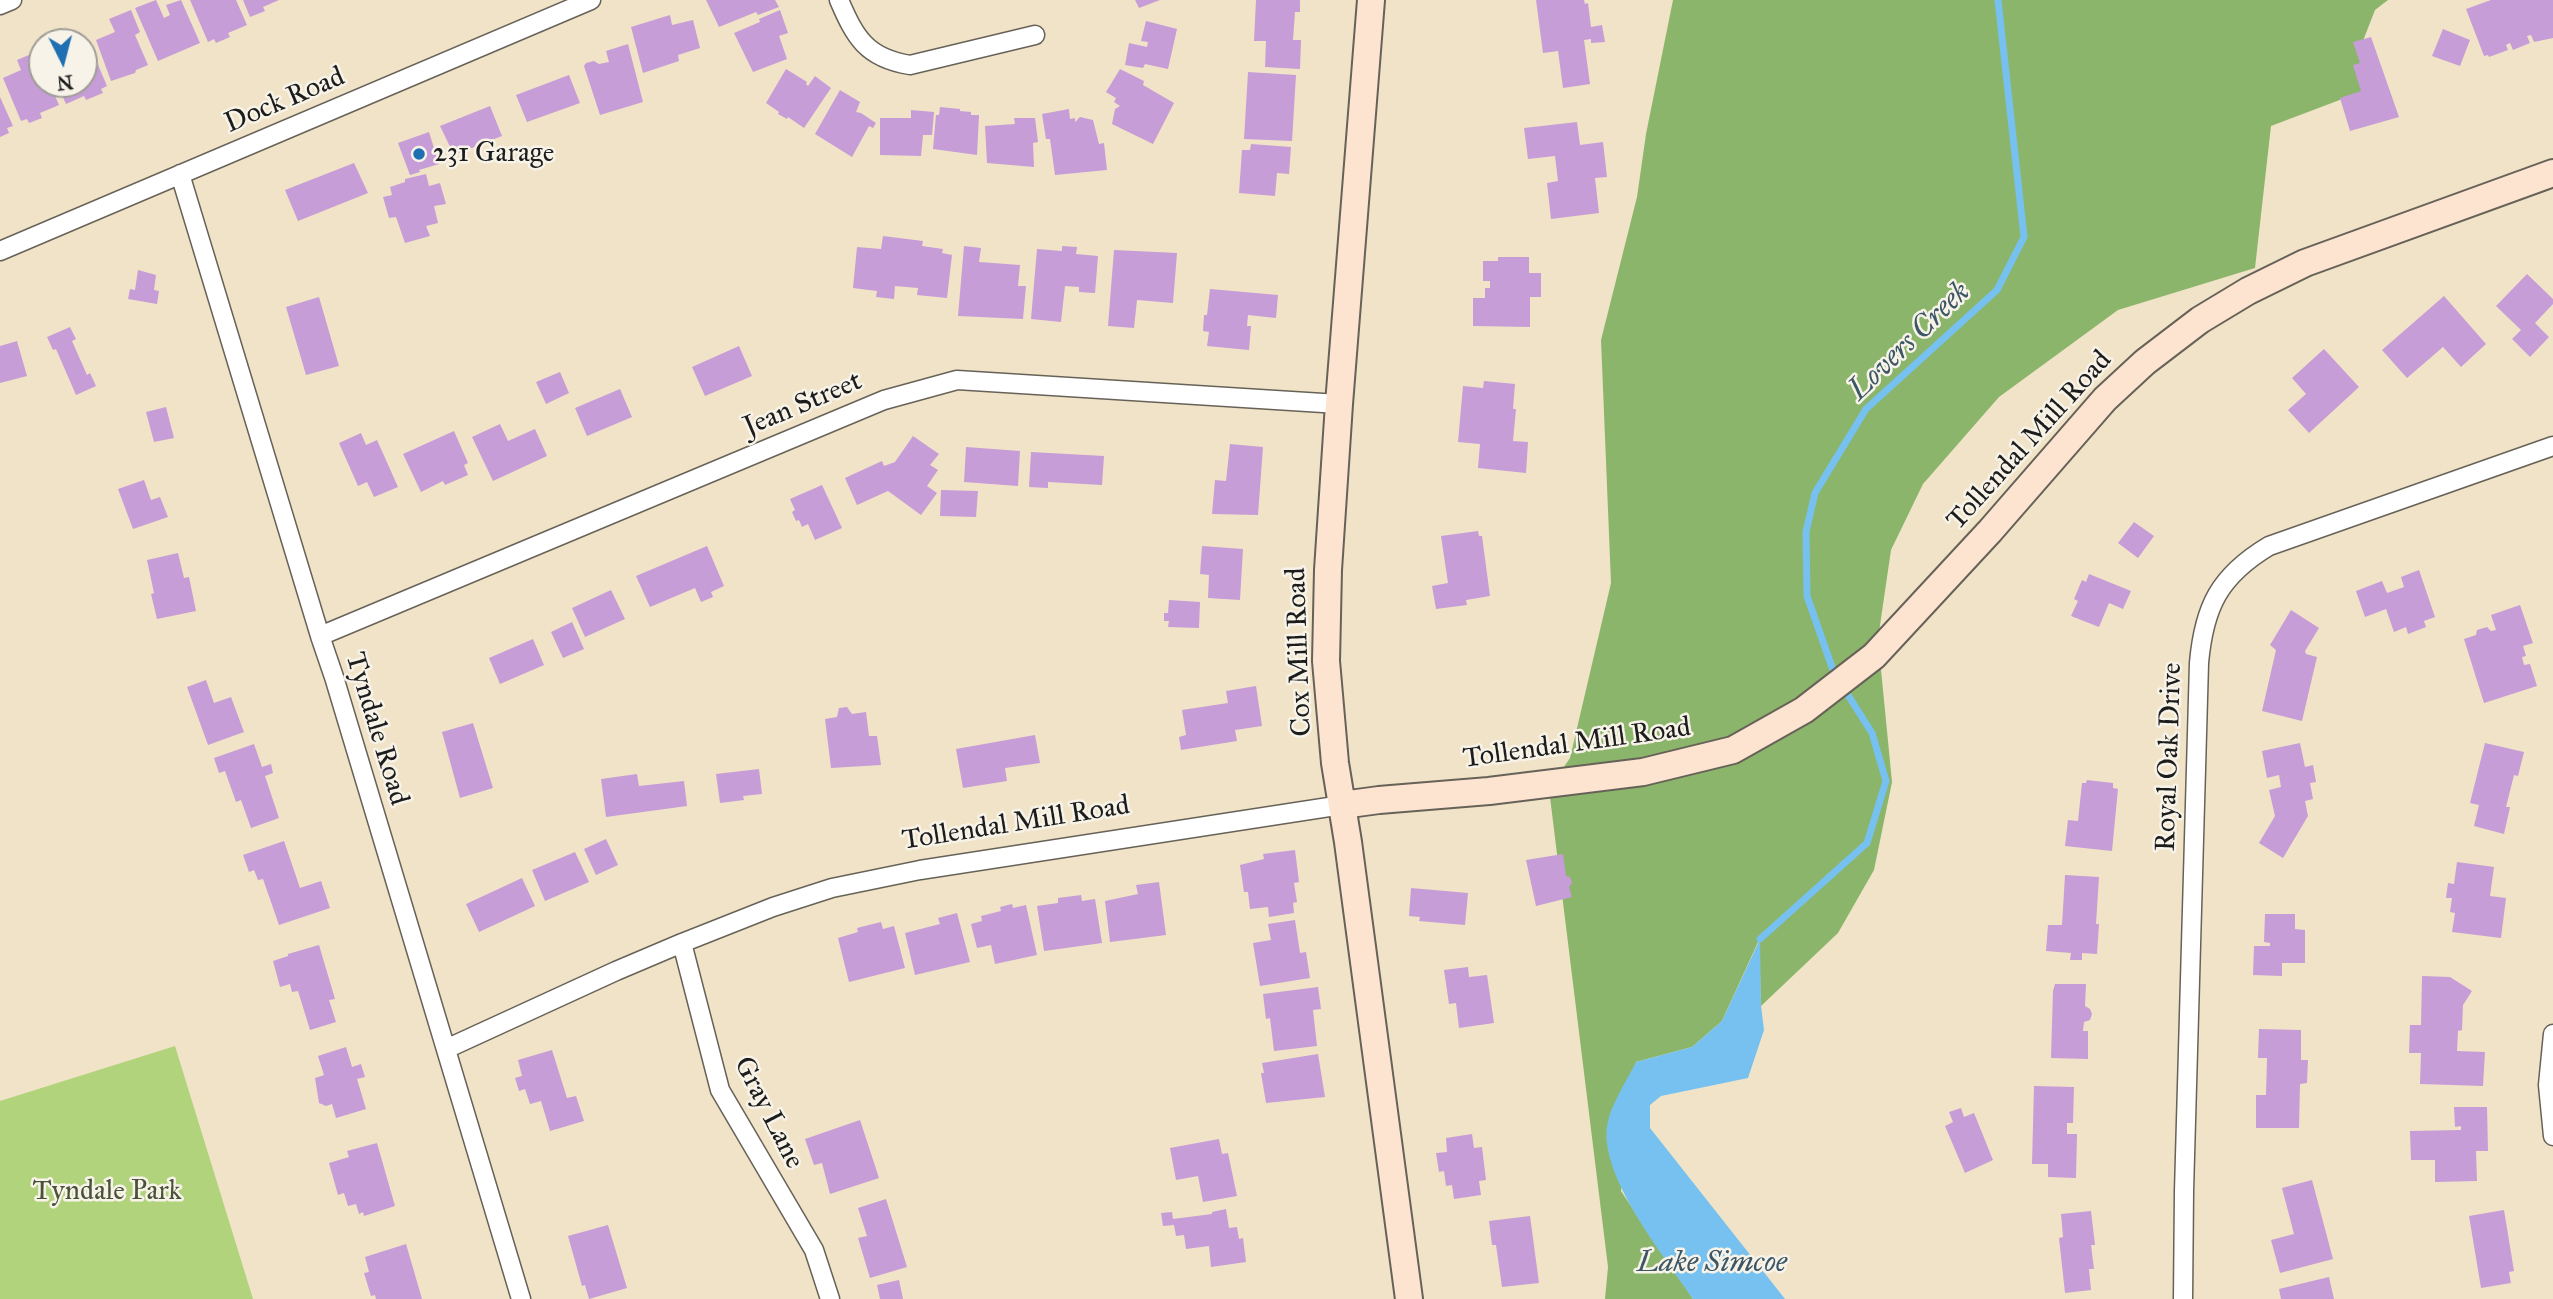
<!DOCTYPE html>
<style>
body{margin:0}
#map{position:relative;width:2553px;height:1299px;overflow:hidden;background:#f1e3c8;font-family:"IM FELL Great Primer",serif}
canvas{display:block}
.north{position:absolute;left:28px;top:28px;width:70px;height:70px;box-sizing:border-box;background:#f7f3e8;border:2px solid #9f9d96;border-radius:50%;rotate:174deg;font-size:19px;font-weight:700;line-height:28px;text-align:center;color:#1c1c1c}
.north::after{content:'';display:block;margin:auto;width:24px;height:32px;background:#1f6fb2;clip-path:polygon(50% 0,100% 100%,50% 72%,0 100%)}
</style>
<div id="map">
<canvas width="2553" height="1299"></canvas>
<div class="north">N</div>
</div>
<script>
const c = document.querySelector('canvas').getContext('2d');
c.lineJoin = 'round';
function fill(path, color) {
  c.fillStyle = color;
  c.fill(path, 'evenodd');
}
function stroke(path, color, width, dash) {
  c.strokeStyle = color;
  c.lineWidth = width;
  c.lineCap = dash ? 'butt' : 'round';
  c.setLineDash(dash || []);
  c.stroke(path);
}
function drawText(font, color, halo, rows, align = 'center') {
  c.font = font + ' "IM FELL Great Primer",serif';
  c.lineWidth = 5;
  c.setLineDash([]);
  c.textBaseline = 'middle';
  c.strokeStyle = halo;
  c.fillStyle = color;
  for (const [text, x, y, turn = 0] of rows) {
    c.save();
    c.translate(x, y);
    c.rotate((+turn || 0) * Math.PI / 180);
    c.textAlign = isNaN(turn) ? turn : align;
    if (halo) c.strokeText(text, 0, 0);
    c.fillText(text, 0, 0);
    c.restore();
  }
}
const green = new Path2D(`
 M175 1046 253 1299H0V1101Z`);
const forest = new Path2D(`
 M1673 0H2388L2375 10 2359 51 2374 87 2271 126 2255 268 2118 310 1999 397 1923 484 1891 550 1878 639 1892 782 1874 870 1838 933 1761 1006 1759 940 1722 1021 1692 1047 1636 1062 1621 1191 1693 1299H1605L1608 1267 1549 789 1570 758 1611 583 1601 340 1637 197 1646 134Z`);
const water = new Path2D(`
 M1760 939 1761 1006 1764 1030 1748 1078 1661 1096 1650 1105V1128L1785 1299H1693C1665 1257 1595 1172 1608 1121 1612 1103 1627 1080 1636 1062L1692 1047 1722 1021Z`);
const stream = new Path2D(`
 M1760 939 1867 843 1886 781 1872 733 1834 673 1807 596 1806 532 1815 493 1866 409 1997 290 2024 237 1998 0`);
const building = new Path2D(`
 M156 0 164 18 170 15 166 5 181 0 200 43 158 61 135 8Z
 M190 0H236L247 25 228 33 230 37 216 43 214 39 208 42Z
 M243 0H279L263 7 265 11 250 17Z
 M706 0H775L779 7 758 15 756 12 719 27Z
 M1135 0H1160L1139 8Z
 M1256 0H1300V12H1295L1293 40H1301L1300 69 1265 67 1266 41H1254Z
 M1536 0H1584L1585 4 1588 3 1591 27 1602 25 1605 42 1591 43V39L1584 40 1590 84 1563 88 1558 51 1543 53Z
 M2491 0H2553V38L2534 42 2531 35 2527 36 2530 43 2513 50 2510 43 2506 45 2508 50 2489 57 2488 55 2484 56 2466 9Z
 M131 10 140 32 135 35 148 65 136 70 135 73 111 81 96 40 115 32 109 19Z
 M780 10 788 33 779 36 787 59 753 72 734 33 760 22 759 19Z
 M670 15 672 25 693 20 700 48 678 55 679 61 643 73 631 27Z
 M1146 21 1177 29 1168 69 1145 64 1143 68 1125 65 1129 43 1147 47 1148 42 1141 41Z
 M2443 29 2470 40 2460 66 2432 56Z
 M2371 37 2399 117 2350 131 2340 98 2361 91 2353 65 2360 63 2353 42Z
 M88 41 107 86 101 89 103 93 86 100 84 96 66 104 57 84H84V43Z
 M628 44 643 102 600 115 584 66 586 63 594 61 599 64 609 62 606 51Z
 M36 52 42 66V84H50L59 105 40 113 42 118 29 123 27 119 21 121 3 78 21 70 17 60Z
 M786 69 807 82 806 84 808 86 815 76 831 88 804 128 788 117 787 119 778 114 779 112 766 103Z
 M1120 69 1144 81 1143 85 1174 103 1153 144 1112 124 1115 109 1120 106 1114 102 1116 98 1106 92Z
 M1248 72 1296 75 1292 141 1244 139Z
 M569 75 580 103 527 122 516 95Z
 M840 90 860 102 856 112 861 113 876 123 873 128 869 126 852 157 815 134Z
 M0 97 13 126 7 128 9 133 0 137Z
 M490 106 502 136 454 155 440 126Z
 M940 107 960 109V111L971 112V115H979L977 155 933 149 936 115H939Z
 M1069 109 1070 119 1075 118V122L1080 117 1093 120 1099 144 1104 143 1107 170 1055 175 1050 139H1046L1042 114Z
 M911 110 934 112 932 135H923L921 156 880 155V118H911Z
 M1014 118H1035L1038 142 1033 143 1034 167 987 163 985 126 1015 124Z
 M1577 122 1580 145 1603 142 1607 177 1595 178 1599 213 1551 219 1547 183 1558 181 1555 156 1528 159 1524 128Z
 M429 132 439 164 419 170 420 172 410 175 398 143Z
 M1251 144 1291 147 1289 174 1277 173 1275 196 1239 193 1242 150H1250Z
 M354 163 368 193 298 221 285 190Z
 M426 174 429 186 440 183 446 204 434 206 438 223 426 226 430 236 405 243 396 217 389 218 383 197 392 195 390 187 405 182V179Z
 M883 236 923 241 922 246 943 249 942 253 952 255 947 298 917 295 918 288 895 286 894 299 876 297 877 291 853 288 857 247 881 249Z
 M964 246 981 248 979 262 1020 265 1018 286H1026L1023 319 958 316Z
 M1062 246 1077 247 1076 254 1098 256 1095 293 1079 292V287L1065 286 1061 322 1031 319 1037 249 1062 251Z
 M1114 250 1177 253 1173 303 1137 300 1134 328 1108 326Z
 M1498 257H1529V273H1541V297H1530V327L1473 326V298H1485V288H1490V281H1483V261H1498Z
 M138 270 156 275 154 290 159 291 157 304 128 299 130 289 135 290Z
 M2527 274 2553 299V304L2535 323 2549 337 2530 357 2512 339 2521 330 2496 306Z
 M1210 289 1278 295 1276 318 1248 315 1247 326H1251L1249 350 1207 346 1209 332 1203 331 1204 315H1207Z
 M2444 296 2486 344 2461 367 2443 347 2407 378 2382 350Z
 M319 297 339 366 306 375 286 307Z
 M70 327 76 339 72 341 87 375 90 373 96 386 76 395 56 349 53 350 47 337Z
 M17 341 27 376 0 383V346Z
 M739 346 752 376 705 396 692 367Z
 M2324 349 2359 387 2309 433 2288 410 2306 394 2292 378Z
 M560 372 569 393 546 404 536 382Z
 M1484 381 1515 384 1513 409H1516L1513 441 1528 442 1526 473 1478 468 1480 444 1458 442 1463 386 1483 388Z
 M620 389 632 417 587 436 575 408Z
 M166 407 174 438 154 442 146 412Z
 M500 424 508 441 535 429 547 456 493 481 472 437Z
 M454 431 468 463 464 465 468 475 445 485 443 481 421 492 403 454Z
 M361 433 366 445 377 440 398 487 374 497 367 482 358 486 339 443Z
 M913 436 939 454 930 465 938 470 927 486 937 493 921 515 888 491 857 505 845 478 882 461 884 466 895 462Z
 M1230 444 1263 447 1258 515 1212 514 1215 480 1226 481Z
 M966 447 1020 451 1018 486 964 482Z
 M1031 452 1104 456 1102 485 1048 482V488L1029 487Z
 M144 480 151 500 160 497 168 517 133 529 118 489Z
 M822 485 842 528 815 540 808 524 802 527 799 520 796 521 792 512 795 510 790 499Z
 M941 490 978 491 976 517 940 516Z
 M2134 522 2154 536 2138 558 2118 543Z
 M1478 531 1479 536H1482L1490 596 1466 600 1467 605 1436 609 1432 586 1448 583 1441 536Z
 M707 546 724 586 711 592 713 597 701 602 695 588 650 607 636 576Z
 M1202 546 1243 549 1240 600 1208 598 1209 575 1200 574Z
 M178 553 184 578 189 577 196 611 157 619 151 594 154 593 147 560Z
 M2419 570 2435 617 2424 621 2426 627 2408 634 2406 627 2394 632 2386 609 2365 617 2356 591 2382 581 2387 593 2404 587 2401 577Z
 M2089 574 2131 591 2123 609 2109 603 2099 627 2071 616 2078 601 2074 599 2082 580 2086 582Z
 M611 590 625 619 585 637 572 608Z
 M1169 600 1200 602 1199 628 1168 627 1169 621H1164V613H1168Z
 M2520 605 2533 643 2523 646 2526 656 2522 657 2524 665 2530 664 2537 686 2484 703 2464 639 2476 635 2477 630 2487 627 2491 631 2496 630 2491 615Z
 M2291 610 2319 628 2305 651 2306 654 2317 657 2302 721 2262 711 2276 650 2270 645Z
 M572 622 584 649 563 658 551 632Z
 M533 639 544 665 500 684 489 658Z
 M206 680 214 703 231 697 244 732 208 745 187 687Z
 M1256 686 1262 726 1235 730 1237 741 1181 750 1179 737 1186 735 1182 710 1228 703 1226 691Z
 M847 707 852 714 866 712 869 736H877L881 765 831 768 825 719 837 717 839 708Z
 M473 723 493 788 460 798 442 732Z
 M1035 735 1040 763 1005 768 1007 781 963 788 956 749Z
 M2300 743 2305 767 2313 765 2316 782 2310 783 2313 799 2305 801 2308 816 2283 858 2259 843 2275 816 2269 790 2281 787 2279 775 2267 778 2262 751Z
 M2485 743 2524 752 2518 776 2514 775 2506 807H2510L2504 834 2474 826 2479 805 2470 803Z
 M254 744 262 767 271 764 273 773 265 776 279 818 251 828 241 800 236 802 225 771 219 773 214 758Z
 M759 769 762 794 743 796 744 800 720 803 716 774Z
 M637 774 639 786 684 781 687 806 606 817 601 779Z
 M2087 780 2113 783V788L2118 789 2112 851 2065 846 2068 820 2078 821 2082 783H2086Z
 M606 839 618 865 596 875 584 849Z
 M284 841 300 888 321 881 330 908 279 925 263 879 258 880 254 870 249 872 243 855Z
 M1295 850 1299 882 1294 883 1297 902 1293 903 1294 913 1269 917 1268 907 1250 909 1248 892H1244L1240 865 1264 859 1263 854Z
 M575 852 589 882 545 901 532 870Z
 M1563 854 1566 876 1570 877 1572 883 1569 887 1572 897 1536 906 1526 860Z
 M2457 862 2494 867 2490 896 2506 898 2501 938 2452 932 2455 913 2450 912 2452 898H2446L2448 883 2454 884Z
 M2065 875 2099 877 2096 924H2099L2097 954 2082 953V960H2070L2071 953 2046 951 2048 925H2062Z
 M522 878 535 906 479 932 466 904Z
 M1159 882 1166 935 1110 942 1105 901 1138 894 1136 885Z
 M1411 888 1468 893 1465 925 1419 921 1420 917 1409 916Z
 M1081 895 1082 901 1095 899 1102 943 1044 951 1037 906 1058 903V898Z
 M1012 904 1013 908 1026 905 1037 955 995 964 991 945 977 948 971 924 982 921 981 916 1001 911 1000 907Z
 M957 913 970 962 915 975 905 933 940 924 938 918Z
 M2265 914H2295V929L2305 930V963H2282V976L2253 975 2254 946H2270V943L2264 942Z
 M1295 920 1300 953 1306 952 1310 978 1260 986 1253 943 1271 940 1268 924Z
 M881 922 883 929 894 926 905 968 849 982 838 938 858 932 857 928Z
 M319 945 335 999 329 1000 336 1022 310 1030 298 991 292 992 290 984 280 987 273 961 288 956V954Z
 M1468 967 1469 977 1487 975 1494 1023 1459 1028 1456 1003 1449 1004 1444 970Z
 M2422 976 2450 977 2472 991 2463 1005 2462 1030 2458 1031 2457 1051 2485 1052 2483 1086 2420 1084 2421 1053H2409L2410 1025H2421Z
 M2055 984H2086L2085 1006 2090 1009 2092 1014 2090 1020 2084 1022 2083 1031H2088V1059L2051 1058 2053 991Z
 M1318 987 1321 1009 1313 1010 1317 1046 1274 1051 1270 1018 1266 1019 1263 994Z
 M2259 1029 2301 1030V1060H2308L2307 1083 2300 1084 2299 1128H2256V1095H2266L2267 1058H2258Z
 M346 1047 352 1067 361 1064 365 1077 357 1079 366 1109 336 1118 332 1104 326 1106 319 1103 315 1078 324 1075 318 1056Z
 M552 1050 567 1098 576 1096 584 1121 550 1131 541 1101 530 1104 525 1089 519 1091 515 1078 522 1076 518 1060Z
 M1318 1054 1325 1097 1266 1103 1261 1073H1264L1262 1063Z
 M2034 1086 2074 1087 2073 1123H2067V1134H2077L2076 1178 2048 1177V1164H2032Z
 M2454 1107H2487L2488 1151H2476L2477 1181 2435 1182V1160H2411L2410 1131 2461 1130V1126L2455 1127Z
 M1961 1108 1964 1117 1974 1113 1993 1160 1965 1173 1945 1126 1953 1122 1949 1112Z
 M860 1120 879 1178 830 1194 822 1163 814 1165 805 1139Z
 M1472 1134 1474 1148 1482 1147 1486 1180 1479 1181 1481 1195 1454 1199 1452 1185 1446 1186 1444 1171 1439 1172 1436 1153 1447 1152 1446 1138Z
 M1219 1139 1222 1154 1228 1153 1237 1196 1203 1202 1198 1176 1176 1180 1170 1148Z
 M377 1143 395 1206 364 1216 363 1212 359 1214 356 1204 348 1206 344 1193 338 1195 329 1163 349 1157 347 1151Z
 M2312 1180 2333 1259 2280 1273 2271 1240 2294 1234 2282 1188Z
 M886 1199 907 1267 870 1278 858 1238 867 1236 858 1208Z
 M1226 1209 1229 1228 1237 1227 1239 1239 1243 1238 1246 1262 1211 1267 1209 1246 1186 1249 1184 1235 1176 1236 1174 1225 1163 1226 1161 1213 1172 1212 1173 1219 1212 1214V1212Z
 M2504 1210 2514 1271 2509 1272 2511 1283 2481 1288 2469 1216Z
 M2091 1211 2095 1245H2091L2094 1269H2089L2091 1290 2065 1293 2059 1238 2063 1237 2061 1214Z
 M1530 1216 1539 1283 1502 1287 1496 1245H1492L1489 1221Z
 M608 1225 627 1288 589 1299 585 1285 582 1286 568 1236Z
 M406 1244 422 1299H376L375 1295 371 1296 364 1273 369 1272 365 1257Z
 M2329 1277 2334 1299H2281L2279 1289Z
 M899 1280 903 1299H880L877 1285Z`);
const street = new Path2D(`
 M839 0C855 37 866 58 910 65L1035 35
 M0 5 12 0
 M180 174 320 636 334 677 521 1299
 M0 251 591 0
 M320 636 884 400 957 380 1339 404
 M682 943 720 1090 814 1250 830 1299
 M2553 1034 2548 1085 2553 1136
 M446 1049 616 971 682 943 773 907 832 888 920 870 1342 805
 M2183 1299 2184 1191 2199 663C2204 607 2219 576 2269 546L2553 446`);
const secondary = new Path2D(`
 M1371 0 1339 404 1328 570 1326 661 1335 763 1348 842 1409 1299
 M1342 805 1379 800 1489 791 1643 772 1733 750 1804 710 1874 656 1990 531 2105 399 2145 362 2200 320 2248 291 2305 263 2553 173`);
const markers = [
 [419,154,7,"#1f6fb2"]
];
const streetNames = [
 ["Dock Road",285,101,-23],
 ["Jean Street",803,405,-23],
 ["Tollendal Mill Road",2030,441,-48],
 ["Cox Mill Road",1300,652,-92],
 ["Tyndale Road",376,729,73],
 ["Tollendal Mill Road",1577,744,-8],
 ["Royal Oak Drive",2170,757,-88],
 ["Tollendal Mill Road",1016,824,-9],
 ["Gray Lane",768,1113,63]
];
const poiNames = [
 ["231 Garage",433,154]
];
const parkNames = [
 ["Tyndale Park",107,1192]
];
const waterNames = [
 ["Lovers Creek",1910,342,-44],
 ["Lake Simcoe",1712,1264]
];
fill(green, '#b1d37c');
fill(forest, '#8cb56c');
fill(water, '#76c1ef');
stroke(stream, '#76c1ef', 7);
fill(building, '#c69dd6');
stroke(street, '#676258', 21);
stroke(secondary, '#676258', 30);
stroke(street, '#fff', 18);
stroke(secondary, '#fde4d1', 26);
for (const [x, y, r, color] of markers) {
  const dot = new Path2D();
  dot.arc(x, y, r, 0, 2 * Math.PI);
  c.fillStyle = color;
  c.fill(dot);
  stroke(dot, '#f7f3e8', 2.5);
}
drawText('28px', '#1c1c1c', '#f7f3e8', streetNames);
drawText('28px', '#1c1c1c', '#f7f3e8', poiNames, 'left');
drawText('28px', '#495339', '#f7f3e8', parkNames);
drawText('italic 30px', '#3c5666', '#f7f3e8', waterNames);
</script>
